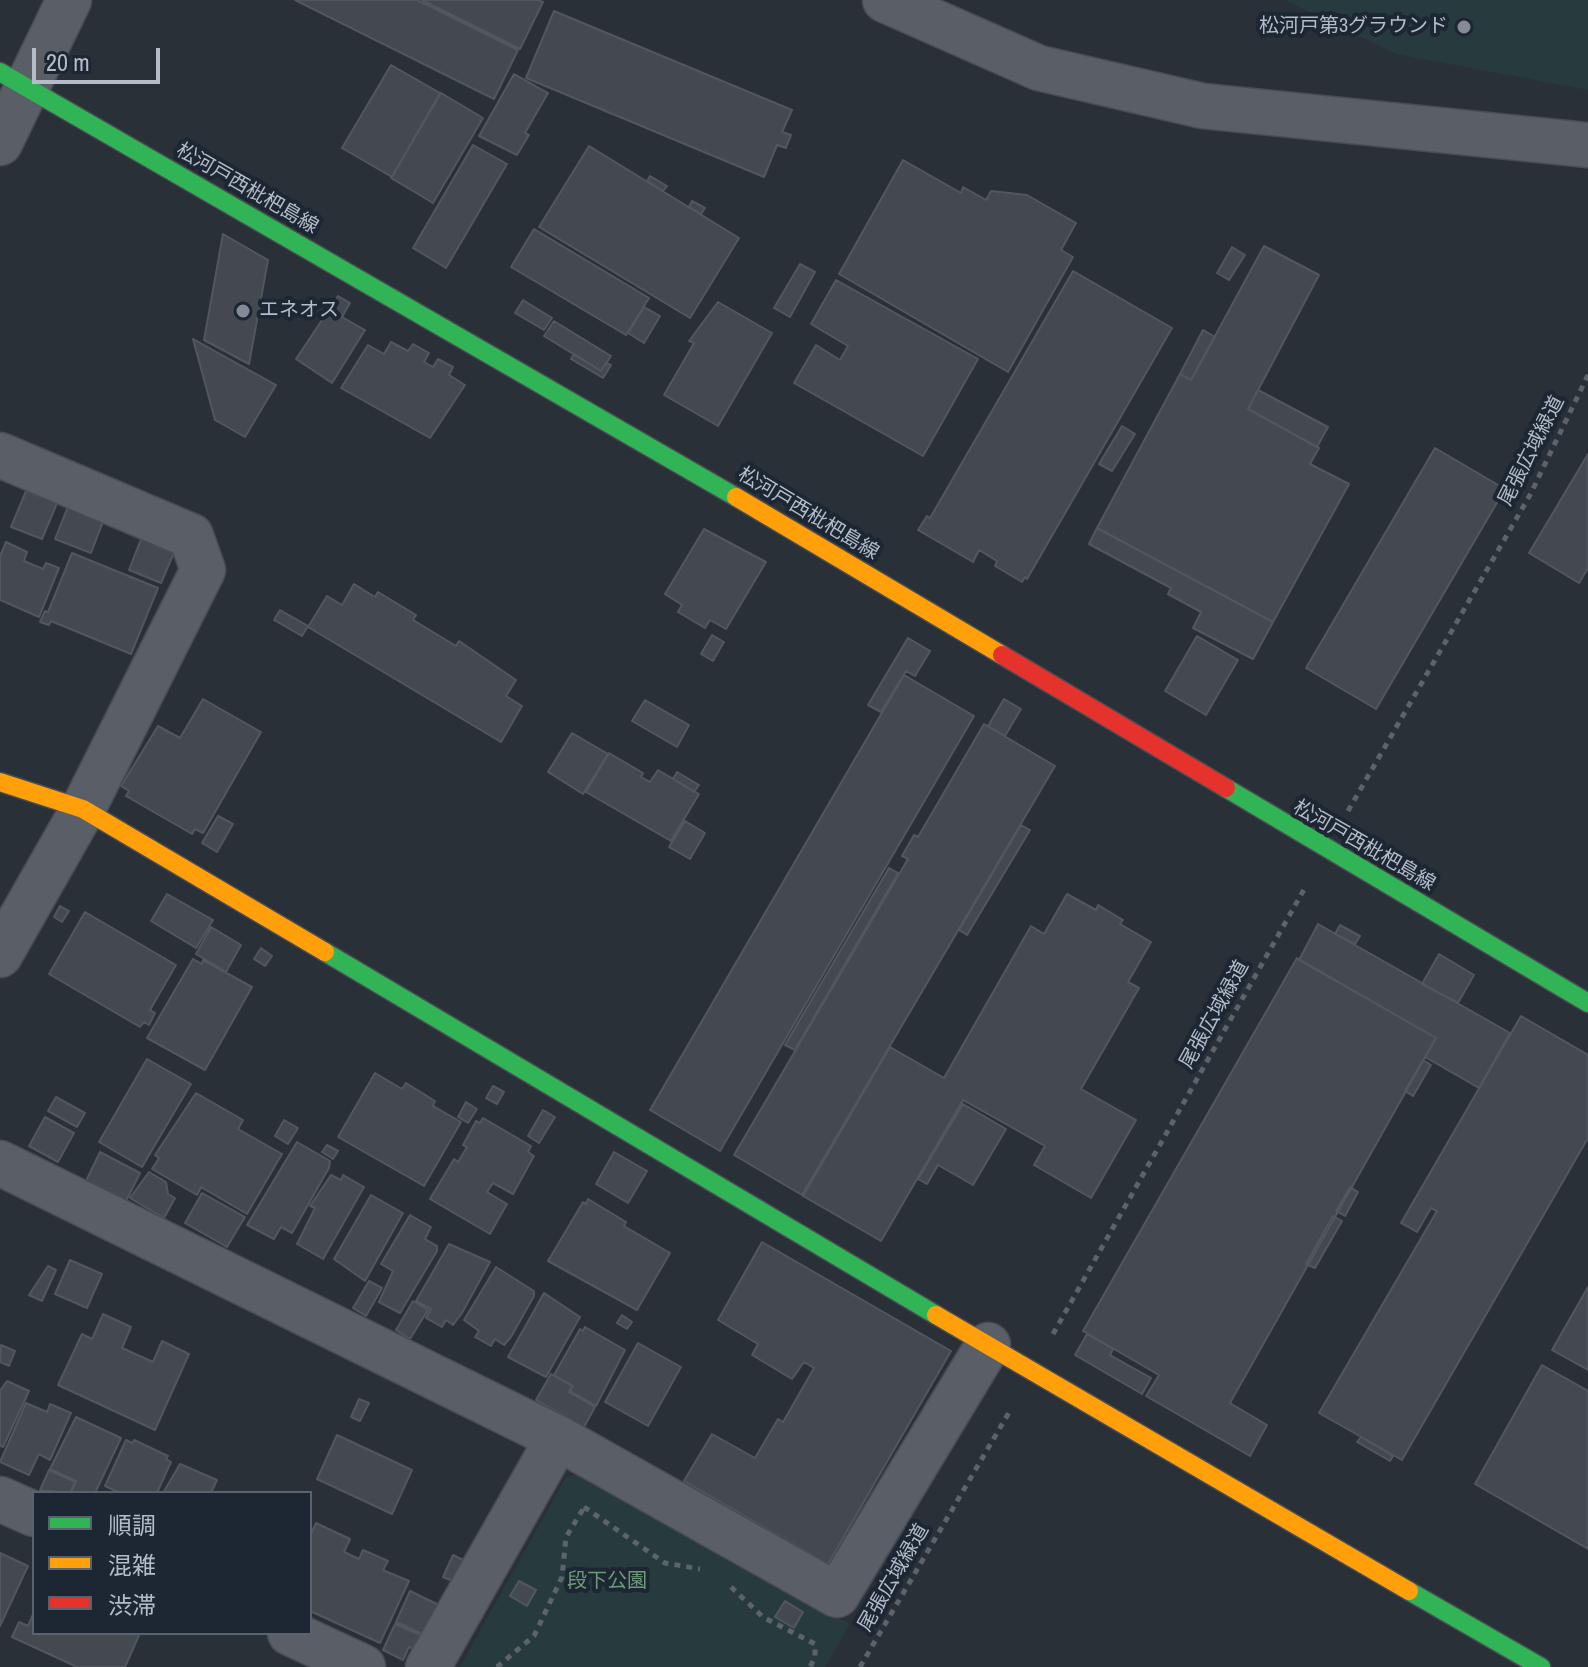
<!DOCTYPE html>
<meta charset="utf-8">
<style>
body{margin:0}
#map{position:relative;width:1588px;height:1667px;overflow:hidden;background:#2a3038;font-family:"Archivo Narrow","Noto Sans JP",sans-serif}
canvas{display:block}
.legend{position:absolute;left:32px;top:1491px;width:280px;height:144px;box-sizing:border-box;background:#1d2633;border:2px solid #59626f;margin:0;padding:10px 14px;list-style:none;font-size:24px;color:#b4bcc9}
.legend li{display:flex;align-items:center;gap:16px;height:40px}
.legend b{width:40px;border:2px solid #59626f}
.scale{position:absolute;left:32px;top:48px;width:128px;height:36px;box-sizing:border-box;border:4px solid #b4bcc9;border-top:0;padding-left:10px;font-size:24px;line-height:28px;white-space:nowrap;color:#b4bcc9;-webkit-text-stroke:6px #1d2633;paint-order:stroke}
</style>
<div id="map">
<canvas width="1588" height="1667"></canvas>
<ul class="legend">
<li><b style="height:10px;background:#30b455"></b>順調</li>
<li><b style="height:10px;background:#ff9f0a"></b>混雑</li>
<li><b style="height:10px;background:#e5322d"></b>渋滞</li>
</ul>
<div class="scale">20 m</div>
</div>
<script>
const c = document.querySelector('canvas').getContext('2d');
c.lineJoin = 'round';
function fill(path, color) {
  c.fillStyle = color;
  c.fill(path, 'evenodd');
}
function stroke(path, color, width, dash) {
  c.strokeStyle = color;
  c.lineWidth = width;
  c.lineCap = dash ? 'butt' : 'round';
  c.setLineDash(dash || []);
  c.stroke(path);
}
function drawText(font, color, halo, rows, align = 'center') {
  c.font = font + ' "Archivo Narrow","Noto Sans JP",sans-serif';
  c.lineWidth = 8;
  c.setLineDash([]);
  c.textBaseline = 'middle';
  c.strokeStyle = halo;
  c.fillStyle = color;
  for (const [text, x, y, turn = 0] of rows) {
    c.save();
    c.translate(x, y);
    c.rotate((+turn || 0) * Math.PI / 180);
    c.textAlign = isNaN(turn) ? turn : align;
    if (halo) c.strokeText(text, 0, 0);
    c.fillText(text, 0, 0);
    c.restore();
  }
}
const green = new Path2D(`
 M1285 0H1588V90L1396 54Z
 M585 1471 850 1624 825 1667H460L566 1477Z`);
const building = new Path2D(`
 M295 0H417L518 50 494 99Z
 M422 0H538L543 2 520 49Z
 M554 11 792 110 782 132 791 135 786 148 777 145 764 177 526 78Z
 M391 65 440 93 392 177 342 148Z
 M514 74 548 93 525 133 529 135 517 155 479 136Z
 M441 93 483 118 433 203 391 178Z
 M473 145 507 164 446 268 413 248Z
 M589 146 739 238 690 318 539 227Z
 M903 160 961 193 963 187 986 200 991 191 1027 195 1076 223 1061 250 1073 257 1008 372 839 274Z
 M650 176 667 186 663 191 647 181Z
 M692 201 705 208 701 214 689 207Z
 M534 229 649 298 626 335 511 267Z
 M223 234 268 260 249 364 204 340Z
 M1264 246 1319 275 1248 409 1319 448 1310 464 1349 484 1273 622 1097 528 1180 374 1191 380Z
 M1232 247 1245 255 1229 280 1217 273Z
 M800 264 815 272 790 317 774 308Z
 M1073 271 1172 328 1027 579 1025 577 1022 582 995 566 997 561 979 550 973 562 918 530 927 516 930 518Z
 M836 280 978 359 923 456 794 383 816 345 840 360 848 346 811 324Z
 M338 296 350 303 342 317 365 330 332 383 296 359Z
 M523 300 552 318 544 330 515 313Z
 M718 302 772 333 718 426 664 395 694 343 689 341Z
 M644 307 660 316 644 343 628 333Z
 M554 321 611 356 601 371 544 336Z
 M1203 330 1215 337 1191 380 1180 374Z
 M193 339 276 385 245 437 215 420Z
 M391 342 408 351 413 344 429 353 424 362 433 367 438 359 453 367 449 375 465 385 430 438 341 388 368 345 384 354Z
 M574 354 601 371 606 363 611 365 603 378 571 359Z
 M1258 390 1328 427 1317 447 1248 409Z
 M1122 426 1135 434 1112 471 1099 464Z
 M1435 448 1505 489 1376 709 1306 668Z
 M1588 454V568L1579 583 1529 553Z
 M26 491 57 503 42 539 11 527Z
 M69 504 104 519 91 553 55 539Z
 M1097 528 1273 622 1253 659 1193 628 1201 612 1168 594 1171 588 1089 544Z
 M704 529 766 562 726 629 710 620 705 628 678 612 682 605 665 594Z
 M143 534 176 548 161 583 129 570Z
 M6 542 27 552 24 561 43 569 46 563 59 568 39 617 0 600V556Z
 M72 553 158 588 131 654 51 621 49 625 40 622 45 611 48 612Z
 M354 584 375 597 378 592 416 615 413 620 456 646 459 641 516 680 506 696 522 706 501 742 308 627 327 596 342 605Z
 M280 610 308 626 302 636 274 620Z
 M712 635 724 642 713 661 701 654Z
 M1197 636 1238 660 1206 715 1165 691Z
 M908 638 930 651 915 676 906 671 881 712 868 705Z
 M904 675 974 716 720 1151 650 1110Z
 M203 699 261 732 203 833 195 829 192 834 126 796 129 791 121 786 158 726 180 738Z
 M1004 699 1021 709 1005 736 988 726Z
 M645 700 689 725 677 747 632 721Z
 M984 724 1055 766 802 1195 734 1155 908 859 902 856 914 835 918 837Z
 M572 733 608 754 583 794 548 772Z
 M609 753 643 773 641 777 650 782 658 770 699 794 671 841 586 792Z
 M677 772 699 785 694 792 673 779Z
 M218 816 233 824 217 852 202 843Z
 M685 821 705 833 690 859 669 847Z
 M1021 825 1030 830 967 935 959 930Z
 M889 868 898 873 795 1050 785 1045Z
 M167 894 213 920 196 948 151 921Z
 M1067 894 1096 910 1098 905 1123 920 1120 924 1151 942 1128 982 1139 988 1081 1089 1136 1120 1091 1198 1034 1165 1045 1146 963 1100 881 1241 803 1196 890 1047 944 1078 1031 926 1044 934Z
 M60 906 69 911 62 922 54 917Z
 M85 912 176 965 150 1010 155 1013 149 1025 144 1022 140 1027 49 974Z
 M1318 924 1510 1033 1479 1088 1425 1057 1436 1038 1299 960Z
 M1340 925 1360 936 1355 944 1335 934Z
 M211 927 241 945 226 972 196 954Z
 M261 948 272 956 265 966 254 959Z
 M1439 954 1474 975 1458 1003 1422 984Z
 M1297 958 1436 1038 1230 1403 1267 1425 1250 1456 1146 1396 1159 1375 1083 1331Z
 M193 959 202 964 203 960 252 987 205 1070 147 1038Z
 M1521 1016 1588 1055V1138L1402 1460 1319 1413 1437 1211 1431 1208 1417 1232 1401 1223Z
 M147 1059 191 1084 142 1167 99 1142Z
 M1423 1060 1431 1065 1413 1096 1405 1091Z
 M375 1073 402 1089 406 1083 435 1101 433 1106 461 1122 424 1186 338 1137Z
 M493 1086 504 1092 497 1104 486 1098Z
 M196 1093 243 1120 238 1129 282 1154 247 1214 201 1187 197 1195 152 1169 159 1158 155 1155Z
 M56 1097 85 1113 77 1127 48 1111Z
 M466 1102 477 1109 468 1123 458 1117Z
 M963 1104 1006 1129 973 1185 938 1165 927 1184 918 1179Z
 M543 1110 555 1117 539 1143 528 1136Z
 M45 1117 74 1133 58 1162 29 1146Z
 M483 1118 531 1146 528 1152 534 1156 513 1194 493 1183 487 1192 507 1204 490 1234 430 1199 454 1159 458 1162 467 1147 463 1145 476 1121 480 1123Z
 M284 1120 298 1128 288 1144 275 1136Z
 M297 1142 330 1161 329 1168 292 1233 281 1227 274 1239 247 1225Z
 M327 1145 338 1151 333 1159 322 1152Z
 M100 1152 140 1173 126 1201 86 1181Z
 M614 1152 647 1171 628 1203 596 1184Z
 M149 1172 166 1182 168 1194 175 1198 164 1218 130 1198Z
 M331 1175 341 1180 343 1175 364 1187 323 1259 297 1244 315 1208 310 1206Z
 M1350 1187 1358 1192 1345 1216 1336 1211Z
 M202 1193 245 1217 227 1247 185 1223Z
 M371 1195 403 1213 365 1281 334 1259Z
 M588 1199 626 1222 624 1226 670 1253 637 1310 548 1261 583 1202 586 1204Z
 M410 1215 431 1227 425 1239 437 1246V1251L400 1313 379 1302 393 1271 381 1264Z
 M1333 1216 1342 1221 1315 1268 1306 1264Z
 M762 1242 951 1351 828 1564 684 1481 712 1434 755 1458 778 1419 783 1422 814 1368 804 1362 792 1379 752 1355 758 1344 718 1320Z
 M449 1244 490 1262 462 1313 453 1325 446 1320 442 1327 426 1318 431 1309 416 1301Z
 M70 1260 102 1274 87 1308 55 1294Z
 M48 1266 56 1270 42 1301 29 1295Z
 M496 1267 534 1291V1296L511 1337 504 1345 495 1339 491 1346 475 1337 479 1331 464 1320Z
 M369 1281 382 1288 366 1316 353 1308Z
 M1588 1287V1370L1552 1350Z
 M544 1293 580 1317 546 1377 508 1357Z
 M413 1301 428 1310 410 1339 396 1330Z
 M103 1314 131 1327 122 1348 153 1362 162 1341 189 1354 155 1430 58 1385 82 1334 92 1339Z
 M622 1315 632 1322 627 1329 617 1323Z
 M585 1327 625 1350 596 1406 570 1391 573 1386 554 1375 580 1329 583 1331Z
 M1087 1334 1113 1349 1110 1355 1151 1378 1142 1394 1075 1355Z
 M638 1343 681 1367 648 1426 605 1402Z
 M1 1345 15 1351 9 1366 0 1362Z
 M1542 1365 1588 1391V1549L1475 1484Z
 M551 1374 572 1386 569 1392 595 1407 584 1427 536 1400Z
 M7 1381 29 1391 3 1447 0 1446V1391Z
 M359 1399 369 1403 360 1421 351 1417Z
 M26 1403 47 1412 50 1404 71 1413 50 1460 39 1454 29 1475 0 1462Z
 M76 1417 121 1438 95 1493H71L76 1481 50 1469Z
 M337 1435 412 1470 392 1514 317 1479Z
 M1361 1437 1393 1456 1390 1461 1357 1442Z
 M126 1440 132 1443 134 1440 168 1456 166 1459 171 1462 157 1493H120L105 1486Z
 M180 1464 217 1480 211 1493H163Z
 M49 1470 75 1482 70 1493 40 1490Z
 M316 1523 350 1539 344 1552 359 1559 363 1550 388 1561 383 1570 409 1581 380 1643 310 1611V1536Z
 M0 1553 28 1566 0 1626Z
 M453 1555 465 1561 455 1582 443 1577Z
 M519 1581 536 1590 527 1606 510 1596Z
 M410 1591 441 1606 427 1636 396 1622Z
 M785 1601 803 1612 794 1628 775 1617Z
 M34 1612V1633H140L125 1667H77L12 1637 19 1622 28 1626Z
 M395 1624 425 1637 419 1651 409 1647 403 1660 383 1650Z`);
const path = new Path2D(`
 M1348 811 1530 495 1588 375
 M1053 1334 1306 886
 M584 1507 665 1563 700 1569
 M731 1587 763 1617 815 1644V1657L810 1667
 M497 1667 534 1636 562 1577 566 1537 585 1506
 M860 1667 1011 1409`);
const street = new Path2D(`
 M885 0 1039 68 1203 106 1588 145
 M0 143 69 0
 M0 455 191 536 203 570 83 809 0 955
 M0 1163 558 1438 837 1595 988 1345
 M0 1499 34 1514
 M290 1633 363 1667
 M428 1667 558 1438`);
const fast = new Path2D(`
 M0 72 736 497
 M1226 788 1588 1003
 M325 952 936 1315
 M1409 1591 1541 1667`);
const slow = new Path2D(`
 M736 497 1002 655
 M0 782 83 809 325 952
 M936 1315 1409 1591`);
const jam = new Path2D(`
 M1002 655 1226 788`);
const markers = [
 [1464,27,8,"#848b96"],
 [243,311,8,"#848b96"]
];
const poiNames = [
 ["松河戸第3グラウンド",1448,27],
 ["エネオス",259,311,"left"]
];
const streetNames = [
 ["松河戸西枇杷島線",247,189,30],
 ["尾張広域緑道",1532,451,-63],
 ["松河戸西枇杷島線",808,514,31],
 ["松河戸西枇杷島線",1364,846,30],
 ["尾張広域緑道",1215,1015,-61],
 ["尾張広域緑道",894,1578,-60]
];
const parkNames = [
 ["段下公園",607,1582]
];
fill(green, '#273a3e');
fill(building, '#444950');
stroke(building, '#52575f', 2);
stroke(street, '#484c53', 47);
stroke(fast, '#484c53', 21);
stroke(slow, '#484c53', 21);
stroke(jam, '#484c53', 21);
stroke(path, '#5d636a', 5, [6, 6]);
stroke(street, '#5a5e66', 44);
stroke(fast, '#30b455', 18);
stroke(slow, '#ff9f0a', 18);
stroke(jam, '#e5322d', 18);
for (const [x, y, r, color] of markers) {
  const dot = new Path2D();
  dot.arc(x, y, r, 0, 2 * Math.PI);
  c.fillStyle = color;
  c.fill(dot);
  stroke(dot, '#1d2633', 3);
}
drawText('20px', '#b4bcc9', '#1d2633', poiNames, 'right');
drawText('20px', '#b4bcc9', '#1d2633', streetNames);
drawText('20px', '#6b9a76', '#1d2633', parkNames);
</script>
